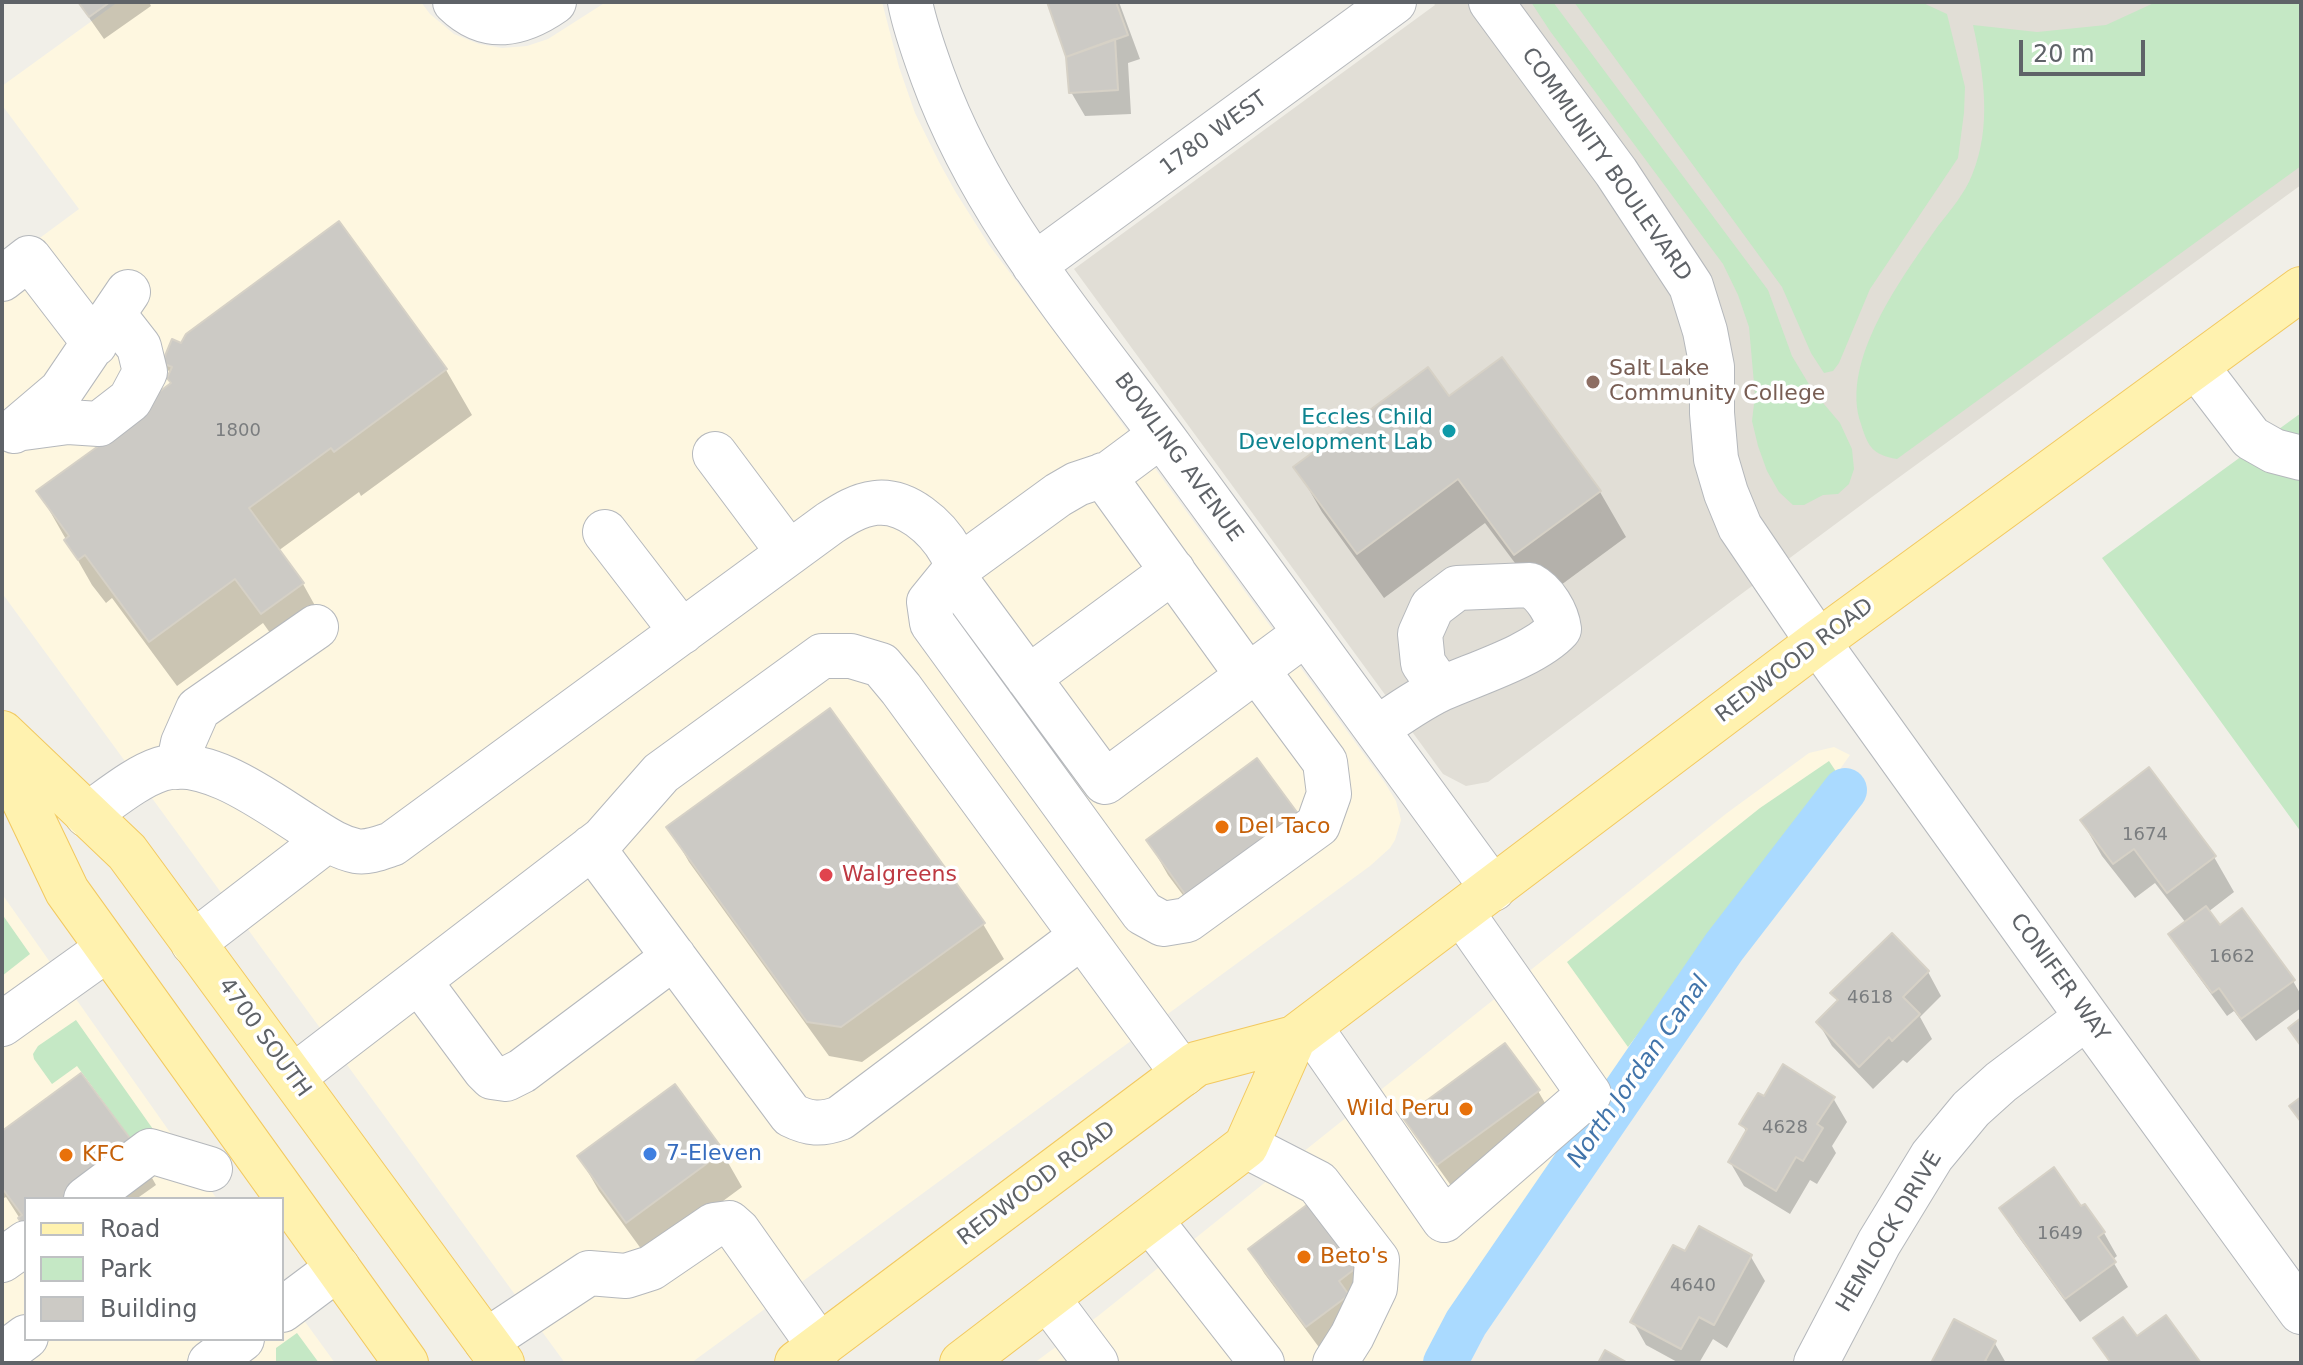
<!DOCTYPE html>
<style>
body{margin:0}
#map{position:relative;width:2303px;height:1365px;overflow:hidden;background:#f1efe8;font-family:"DejaVu Sans",sans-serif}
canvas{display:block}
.frame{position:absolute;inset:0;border:4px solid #5f6368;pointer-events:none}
.legend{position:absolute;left:24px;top:1197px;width:260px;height:144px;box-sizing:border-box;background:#fff;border:2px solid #bfc1c3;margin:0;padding:10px 14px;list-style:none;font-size:24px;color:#5f6368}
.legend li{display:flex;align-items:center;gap:16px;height:40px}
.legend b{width:40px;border:2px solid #bfc1c3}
.scale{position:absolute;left:2019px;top:40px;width:126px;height:36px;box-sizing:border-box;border:4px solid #5f6368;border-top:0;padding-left:10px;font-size:24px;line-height:28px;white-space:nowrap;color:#5f6368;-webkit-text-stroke:6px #fff;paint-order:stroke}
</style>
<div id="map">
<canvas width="2303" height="1365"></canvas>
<div class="frame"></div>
<ul class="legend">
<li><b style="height:10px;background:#fff2af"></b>Road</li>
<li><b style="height:22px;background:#c5e8c5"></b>Park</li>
<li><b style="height:22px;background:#cccac5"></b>Building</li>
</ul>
<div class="scale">20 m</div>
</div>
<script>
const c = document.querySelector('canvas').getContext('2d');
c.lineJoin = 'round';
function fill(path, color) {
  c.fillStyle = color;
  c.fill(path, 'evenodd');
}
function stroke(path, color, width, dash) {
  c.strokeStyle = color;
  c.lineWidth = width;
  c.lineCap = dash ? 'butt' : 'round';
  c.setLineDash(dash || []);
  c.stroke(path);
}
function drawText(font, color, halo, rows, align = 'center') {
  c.font = font + ' "DejaVu Sans",sans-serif';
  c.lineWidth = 7;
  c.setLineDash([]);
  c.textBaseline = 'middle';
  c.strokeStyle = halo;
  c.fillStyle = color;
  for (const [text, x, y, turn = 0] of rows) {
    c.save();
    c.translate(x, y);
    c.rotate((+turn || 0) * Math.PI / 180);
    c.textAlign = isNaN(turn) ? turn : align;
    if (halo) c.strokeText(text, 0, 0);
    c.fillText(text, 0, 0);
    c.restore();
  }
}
const commercial = new Path2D(`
 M118 2H421L430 14 454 34 479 44 502 48 527 46 548 39 606 2H882L899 67 915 113 939 162 955 191 989 245 1083 370 1385 783 1396 801 1401 820 1395 840 1390 848 1370 866 691 1363H565L2 593V266L79 209 2 105V86Z
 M1834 747 1850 755 1455 1313 1428 1363H1034L1098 1316 1727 813 1809 753Z
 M2 894 217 1199H26V1339H282V1290L335 1363H2Z`);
const education = new Path2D(`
 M1433 2H2301V185L1876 494 1488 782 1466 786 1443 774 1074 269 1435 5Z`);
const green = new Path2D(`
 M1531 2H1553L1768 290 1792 356 1813 391 1840 423 1852 449 1854 469 1849 484 1838 494 1823 495 1804 505H1793L1779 492 1767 471 1758 446 1752 421 1755 395 1749 327 1738 295 1723 264 1550 31Z
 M1574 2H1921L1947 14 1965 87 1964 113 1958 158 1870 289 1839 363 1833 371 1824 373 1811 353 1782 287Z
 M2156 2H2301V166L1897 459C1873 455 1868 447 1861 424 1839 361 1903 276 1938 226 1950 211 1965 193 1972 175 1992 127 1984 75 1973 25L2037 32 2106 25Z
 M2301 413V832L2102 558Z
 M1829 761 1837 773 1628 1047 1567 962 1760 808Z
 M2 914 30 954 2 976Z
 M76 1020 155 1132 136 1146 77 1066 52 1084 34 1059 33 1054 38 1046Z
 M297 1333 319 1363H276V1348Z`);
const shadow = new Path2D(`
 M78 2H149L151 6 104 39Z
 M1049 2H1119L1140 59 1128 63 1131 114 1085 116 1071 92 1068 56Z
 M339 224 446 370 472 415 361 496 359 492 278 551 303 584 328 629 288 658 263 623 177 686 112 598 106 603 92 585 39 492 117 435 173 384 171 375 164 363 182 346Z
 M1501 360 1600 492 1626 537 1542 599 1485 523 1384 598 1322 512 1296 467 1448 399Z
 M829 711 983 924 1004 959 862 1062 829 1056 689 862 669 827Z
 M2082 821 2214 857 2234 892 2208 912 2219 927 2293 981 2301 995V1008L2256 1041 2234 1011 2227 1016 2185 958 2171 935 2186 923 2155 883 2135 898 2102 856Z
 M1148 840 1317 851 1209 930 1168 875Z
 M1928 972 1941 996 1920 1017 1932 1039 1907 1063 1903 1060 1873 1089 1832 1046 1818 1022 1838 1002 1833 993Z
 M675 1087 722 1152 742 1187 647 1257 599 1191 579 1156Z
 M1538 1091 1552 1115 1452 1187 1420 1142 1406 1119Z
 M1833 1098 1847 1122 1832 1146 1836 1153 1817 1184 1810 1180 1790 1214 1744 1186 1730 1162 1747 1133 1742 1124 1765 1099Z
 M2 1134 136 1150 156 1185 139 1197 140 1199H26V1228L6 1197 2 1199Z
 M1311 1203 1372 1289 1321 1350 1264 1273 1250 1249Z
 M2001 1208 2081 1209 2104 1233 2117 1256 2112 1260 2128 1287 2080 1322 2015 1232Z
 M1686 1254 1751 1257 1765 1281 1727 1348 1713 1339 1699 1363H1679L1646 1345 1633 1322Z
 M1994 1342 2006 1363H1933Z`);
const canal = new Path2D(`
 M1445 1363 1466 1323 1724 947 1845 790`);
const building = new Path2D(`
 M78 2H110L89 17Z
 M1047 2H1116L1128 35 1066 57Z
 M1115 39 1118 90 1069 93 1066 57Z
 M339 221 447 369 334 452 331 448 249 508 304 583 261 614 235 579 149 642 85 555 78 560 64 540 69 536 36 491 115 434 111 428 171 383 167 378 172 367 162 363 172 339 181 343 186 334Z
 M1502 357 1601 491 1514 555 1458 479 1357 554 1293 467 1428 367 1449 396Z
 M830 708 985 923 841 1027 807 1022 666 827Z
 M1257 758 1299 815 1187 897 1146 840Z
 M2149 767 2216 856 2167 893 2134 849 2113 864 2080 820Z
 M2206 906 2220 925 2242 908 2295 980 2241 1019 2219 988 2212 993 2168 934Z
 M1892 933 1929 971 1903 997 1920 1014 1892 1041 1889 1037 1859 1067 1816 1022 1838 1000 1830 993Z
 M2301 1018V1046L2288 1028Z
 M1505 1043 1540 1090 1437 1165 1403 1118Z
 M1783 1064 1835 1097 1817 1124 1823 1128 1803 1161 1796 1157 1776 1191 1728 1162 1747 1129 1739 1124 1758 1093 1764 1096Z
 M81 1073 138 1149 65 1199H26L25 1228 18 1218 22 1215 2 1188V1131Z
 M675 1084 724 1151 626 1223 577 1156Z
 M2301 1097V1122L2289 1106Z
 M2054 1167 2081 1206 2085 1204 2105 1232 2098 1237 2116 1262 2065 1299 1999 1208Z
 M1312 1201 1360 1265 1339 1281 1349 1295 1306 1327 1248 1249Z
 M1699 1226 1752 1255 1714 1325 1699 1317 1681 1349 1630 1322 1673 1245 1685 1251Z
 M2166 1315 2201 1363H2111L2093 1338 2123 1317 2137 1336Z
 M1954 1319 1996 1341 1985 1361 1989 1363H1931Z
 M1605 1350 1628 1363H1598Z`);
const minor = new Path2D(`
 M455 2C487 33 521 25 554 2
 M910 2C915 28 924 52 933 77 984 218 1086 332 1173 451 1280 597 1386 744 1493 889
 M1491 2 1616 172 1691 286 1705 331 1712 367V413L1716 459 1726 493 1740 527 1818 642 2087 1017 2301 1312
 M1034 265 1394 2
 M2 279 29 258 95 344
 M2196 366 2251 438 2274 451 2301 458
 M16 429 68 422 99 424 130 400 145 372 139 347 114 315
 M14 431 61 391 128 292
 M1161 435 1110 473 1077 484 1058 495 955 570 929 602 932 623 1143 913 1163 924 1187 920 1318 825 1329 794 1325 762 1257 670
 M715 454 789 553
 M1103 475 1248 676
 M605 532 682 632
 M1028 678 1173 571
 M1377 729C1398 714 1418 700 1441 689 1474 674 1534 656 1559 629 1557 613 1545 593 1530 585L1457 588 1432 607 1420 634 1423 663 1441 689
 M178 767 183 743 198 709 316 627
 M87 815C109 800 136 777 161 769 207 755 269 803 306 826 322 836 337 847 356 851 368 853 380 848 392 844L830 523C844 514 858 505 875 503 906 499 937 527 951 552 956 562 958 576 962 588L1105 782 1306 633
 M592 847 791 1115C809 1124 821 1125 840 1118L1082 936
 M193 943 327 840
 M419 981 485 1070 492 1077 506 1079 522 1071 674 957
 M2 1024 107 949
 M1310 1027 1444 1220 1589 1094 1462 913
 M293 1077 603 839 661 773 822 656H851L881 665 901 689 1183 1074
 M1246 1146 1318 1183 1377 1260 1375 1288 1352 1336 1335 1363
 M86 1199 150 1151 210 1169
 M1151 1221 1262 1363
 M2 1260 26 1243
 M1048 1299 1096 1363
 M282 1310 338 1268
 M486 1341 589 1273 626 1276 651 1268 714 1225 729 1223 738 1231 820 1347
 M2 1355 26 1337
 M210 1363 242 1339
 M1816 1363 1879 1243 1932 1156 1971 1109 2001 1082 2087 1017`);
const major = new Path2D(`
 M2 733 127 852 502 1363
 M2 755 67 891 406 1363
 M797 1363 1196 1064 1294 1038 1818 642 2301 289
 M962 1363 1246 1146 1294 1038`);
const markers = [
 [1593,382,8,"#8d6e63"],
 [1449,431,8,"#0f9aa8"],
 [1222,827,8,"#e8710a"],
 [826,875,8,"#e0444e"],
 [1466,1109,8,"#e8710a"],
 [650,1154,8,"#3f7fe0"],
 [66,1155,8,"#e8710a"],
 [1304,1257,8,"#e8710a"]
];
const numberNames = [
 ["1800",238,431],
 ["1674",2145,835],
 ["1662",2232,957],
 ["4618",1870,998],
 ["4628",1785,1128],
 ["1649",2060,1234],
 ["4640",1693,1286]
];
const streetNames = [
 ["1780 WEST",1214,134,-36],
 ["COMMUNITY BOULEVARD",1606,165,55],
 ["BOWLING AVENUE",1178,458,54],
 ["REDWOOD ROAD",1795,661,-37],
 ["CONIFER WAY",2059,978,54],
 ["4700 SOUTH",264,1038,54],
 ["REDWOOD ROAD",1037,1184,-37],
 ["HEMLOCK DRIVE",1890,1232,-59]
];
const educationNames = [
 ["Salt Lake",1609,369],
 ["Community College",1609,394]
];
const cultureNames = [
 ["Eccles Child",1433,418],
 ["Development Lab",1433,443]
];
const foodNames = [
 ["Del Taco",1238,827],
 ["Wild Peru",1450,1109,"right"],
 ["KFC",82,1155],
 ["Beto's",1320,1257]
];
const healthNames = [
 ["Walgreens",842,875]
];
const shopNames = [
 ["7-Eleven",666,1154]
];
const waterNames = [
 ["North Jordan Canal",1639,1072,-55]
];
fill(commercial, '#fef7e0');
fill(education, '#e1ded6');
fill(green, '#c5e8c5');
fill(shadow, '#0003');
stroke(canal, '#aadaff', 44);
fill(building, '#cccac5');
stroke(building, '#d6d1c6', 2);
stroke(minor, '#b5b8bc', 46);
stroke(major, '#f2c960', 46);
stroke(minor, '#fff', 44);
stroke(major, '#fff2af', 44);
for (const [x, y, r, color] of markers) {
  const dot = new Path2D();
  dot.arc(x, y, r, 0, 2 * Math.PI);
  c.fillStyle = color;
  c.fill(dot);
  stroke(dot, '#fff', 3);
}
drawText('18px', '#7a7d7f', null, numberNames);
drawText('22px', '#5f6368', '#fff', streetNames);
drawText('22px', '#785e54', '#fff', educationNames, 'left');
drawText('22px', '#0d838f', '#fff', cultureNames, 'right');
drawText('22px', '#c56008', '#fff', foodNames, 'left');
drawText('22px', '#be3a42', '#fff', healthNames, 'left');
drawText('22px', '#366cbe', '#fff', shopNames, 'left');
drawText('italic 24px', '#4174aa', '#fff', waterNames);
</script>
